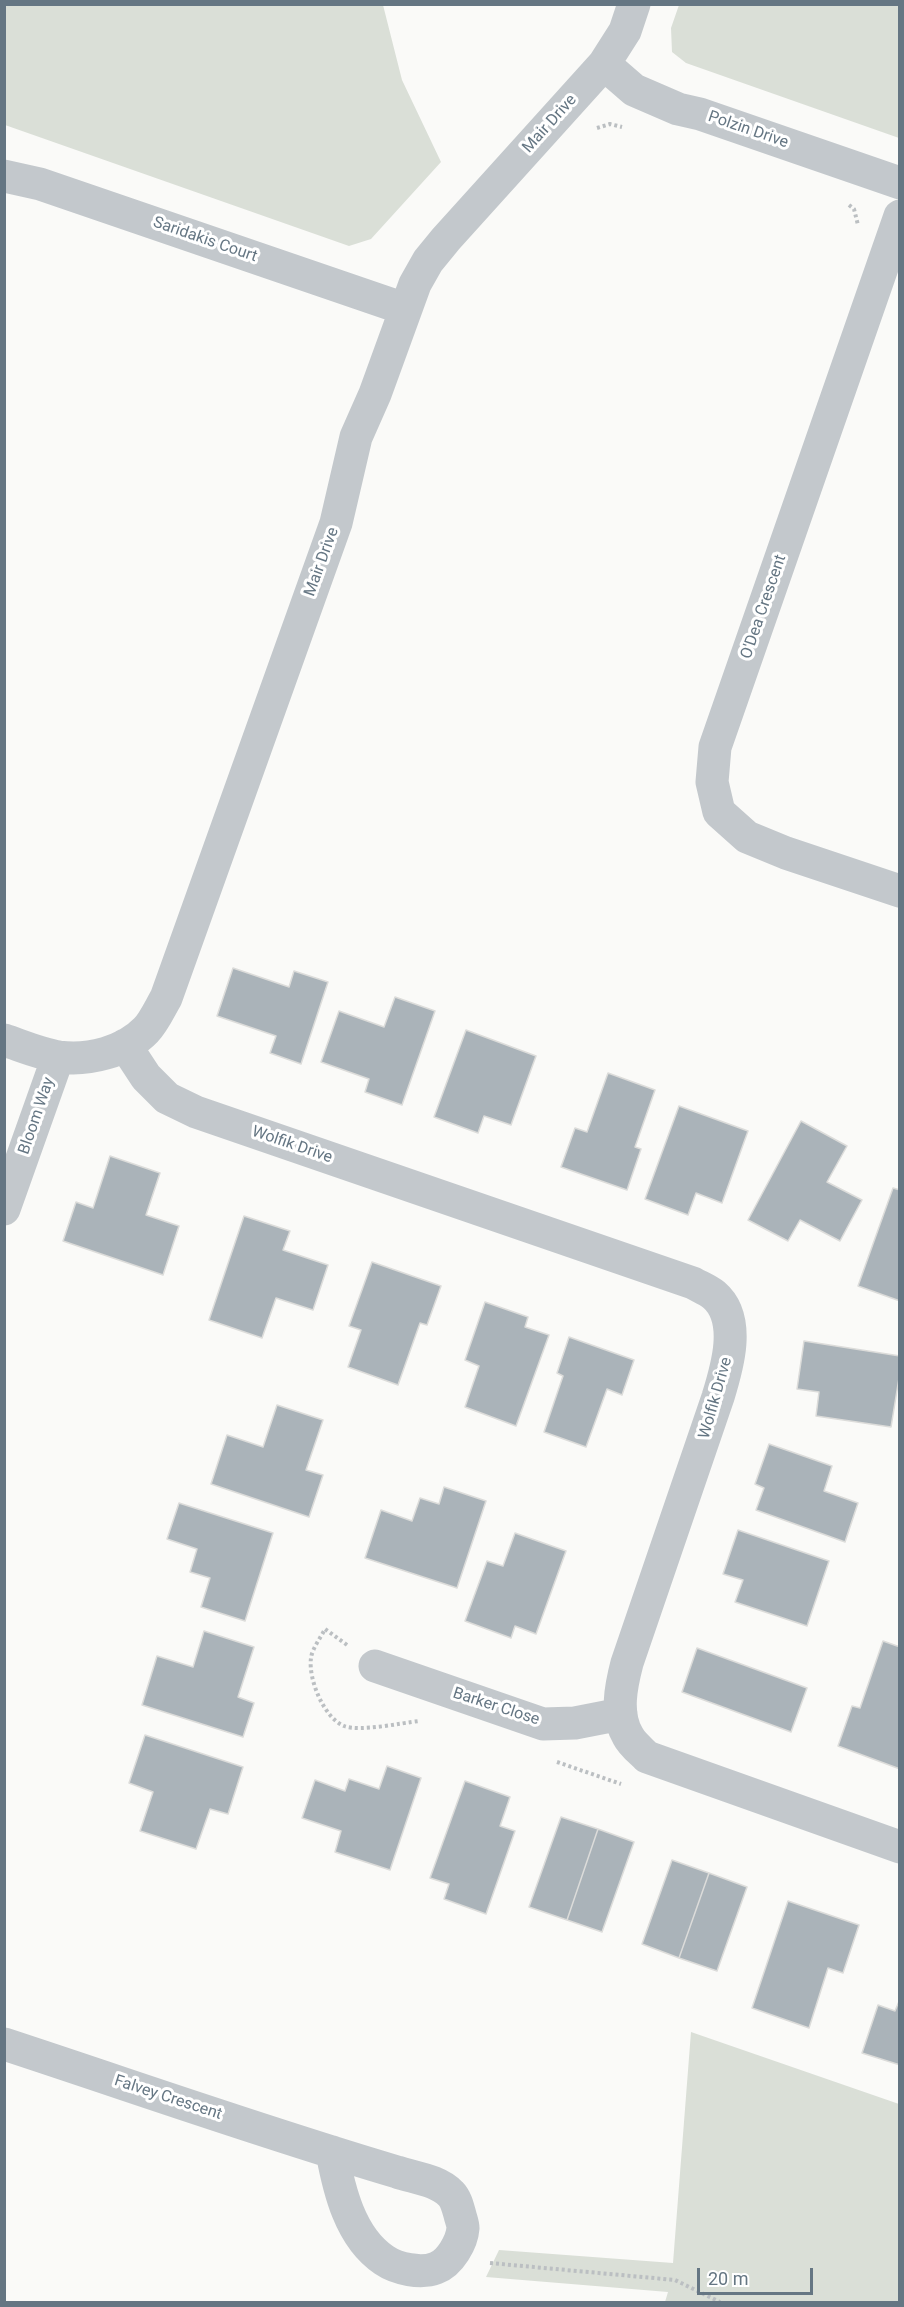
<!DOCTYPE html>
<style>
body{margin:0}
#map{position:relative;width:904px;height:2307px;overflow:hidden;background:#fafaf8;font-family:Roboto,sans-serif}
canvas{display:block}
.frame{position:absolute;inset:0;border:6px solid #657683;pointer-events:none}
.scale{position:absolute;left:697px;top:2268px;width:116px;height:27px;box-sizing:border-box;border:3px solid #657683;border-top:0;padding-left:8px;font-size:18px;line-height:21px;white-space:nowrap;color:#657683;-webkit-text-stroke:4px #fff;paint-order:stroke}
</style>
<div id="map">
<canvas width="904" height="2307"></canvas>
<div class="frame"></div>
<div class="scale">20 m</div>
</div>
<script>
const c = document.querySelector('canvas').getContext('2d');
c.lineJoin = 'round';
function fill(path, color) {
  c.fillStyle = color;
  c.fill(path, 'evenodd');
}
function stroke(path, color, width, dash) {
  c.strokeStyle = color;
  c.lineWidth = width;
  c.lineCap = dash ? 'butt' : 'round';
  c.setLineDash(dash || []);
  c.stroke(path);
}
function drawText(font, color, halo, rows, align = 'center') {
  c.font = font + ' Roboto,sans-serif';
  c.lineWidth = 6;
  c.setLineDash([]);
  c.textBaseline = 'middle';
  c.strokeStyle = halo;
  c.fillStyle = color;
  for (const [text, x, y, turn = 0] of rows) {
    c.save();
    c.translate(x, y);
    c.rotate((+turn || 0) * Math.PI / 180);
    c.textAlign = isNaN(turn) ? turn : align;
    if (halo) c.strokeText(text, 0, 0);
    c.fillText(text, 0, 0);
    c.restore();
  }
}
const green = new Path2D(`
 M5 4 383 5 402 80 441 162 371 239 349 246 5 125Z
 M679 5H899V138L686 63 672 52 671 28Z
 M691 2032 899 2104V2302H665L668 2292 486 2277 499 2250 673 2263Z`);
const building = new Path2D(`
 M233 968 289 987 294 971 328 982 301 1064 270 1053 276 1036 217 1016Z
 M395 997 435 1011 402 1105 365 1092 369 1079 321 1062 339 1011 384 1027Z
 M466 1030 536 1056 511 1125 484 1116 478 1133 434 1117Z
 M608 1073 655 1090 635 1147 641 1149 627 1190 561 1167 575 1128 587 1132Z
 M679 1106 748 1131 722 1203 696 1193 688 1215 645 1199Z
 M801 1121 847 1146 827 1182 862 1200 840 1241 800 1220 788 1241 748 1220Z
 M110 1156 160 1173 146 1215 179 1226 163 1275 63 1241 76 1202 93 1208Z
 M893 1188 900 1190V1301L858 1286Z
 M244 1216 290 1231 283 1250 328 1265 313 1310 276 1298 262 1338 209 1320Z
 M372 1262 441 1286 427 1325 420 1323 398 1385 348 1367 361 1330 349 1326Z
 M485 1302 528 1317 525 1327 549 1335 516 1426 465 1407 479 1366 465 1360Z
 M569 1337 634 1360 622 1395 607 1389 586 1447 544 1432 563 1376 557 1373Z
 M804 1341 900 1356V1372L891 1427 816 1416 819 1392 797 1389Z
 M277 1405 323 1420 306 1470 323 1475 309 1517 211 1484 227 1435 263 1447Z
 M769 1444 832 1466 824 1491 858 1503 845 1542 756 1510 764 1488 755 1484Z
 M444 1487 486 1501 457 1588 365 1558 381 1510 412 1521 420 1498 439 1504Z
 M179 1503 273 1533 245 1621 201 1607 210 1578 190 1572 197 1549 167 1539Z
 M738 1530 829 1561 807 1626 735 1602 743 1580 723 1574Z
 M515 1533 566 1551 536 1634 515 1626 511 1638 465 1621 487 1561 503 1566Z
 M204 1631 254 1647 238 1697 254 1703 243 1737 142 1705 157 1656 193 1667Z
 M883 1641 900 1647V1769L838 1746 852 1706 860 1708Z
 M697 1648 807 1688 791 1732 682 1692Z
 M145 1735 243 1767 228 1814 210 1809 196 1849 140 1831 153 1792 129 1783Z
 M387 1766 421 1778 390 1870 335 1852 341 1831 302 1818 315 1780 345 1791 349 1779 379 1789Z
 M465 1781 510 1797 500 1826 515 1831 486 1914 444 1899 449 1884 430 1878Z
 M561 1817 598 1829 567 1920 529 1907Z
 M598 1829 634 1842 602 1932 567 1920Z
 M672 1860 709 1873 679 1958 642 1944Z
 M709 1873 747 1887 717 1971 679 1958Z
 M788 1901 859 1925 843 1973 828 1968 809 2028 752 2008Z
 M900 1999V2065L862 2053 878 2005 895 2011Z`);
const path = new Path2D(`
 M597 128 610 124 622 127
 M849 205 854 209 858 225
 M347 1645 325 1629C321 1637 312 1649 311 1658 308 1679 324 1718 344 1726 360 1732 401 1723 419 1721
 M557 1762 621 1784
 M490 2263 675 2280 720 2302`);
const minor = new Path2D(`
 M604 64 634 90 678 109 700 114 900 183
 M4 176 40 184 405 309
 M900 216 715 747 712 782 719 812 747 837 786 853 900 891
 M4 1040C22 1046 41 1054 59 1057 88 1061 125 1052 146 1030 154 1022 160 1008 166 998L336 523 356 437 375 394 415 284 428 261 446 239 604 64 625 31 634 4
 M125 1045 146 1077 167 1098 196 1112 693 1283C700 1287 708 1290 714 1295 742 1319 727 1368 718 1397L627 1663C621 1686 615 1714 628 1736 632 1744 641 1751 647 1757L900 1847
 M4 1209 58 1057
 M375 1666 543 1724 575 1723 621 1714
 M4 2044C135 2087 265 2133 397 2172 415 2178 438 2180 451 2194 456 2199 458 2208 460 2215 461 2219 463 2224 463 2228 462 2242 450 2263 436 2268 421 2274 397 2269 384 2260 350 2237 339 2190 332 2152`);
const streetNames = [
 ["Mair Drive",550,124,-48],
 ["Polzin Drive",748,130,19],
 ["Saridakis Court",205,240,19],
 ["Mair Drive",322,562,-70],
 ["O'Dea Crescent",764,607,-71],
 ["Bloom Way",37,1116,-71],
 ["Wolfik Drive",292,1145,19],
 ["Wolfik Drive",716,1398,-74],
 ["Barker Close",496,1707,18],
 ["Falvey Crescent",168,2098,18]
];
fill(green, '#dadfd7');
fill(building, '#aab3b9');
stroke(building, '#dcdcda', 1.5);
stroke(path, '#bbbfc2', 4, [3, 3]);
stroke(minor, '#c3c8cc', 33);
drawText('16px', '#657683', '#fff', streetNames);
</script>
